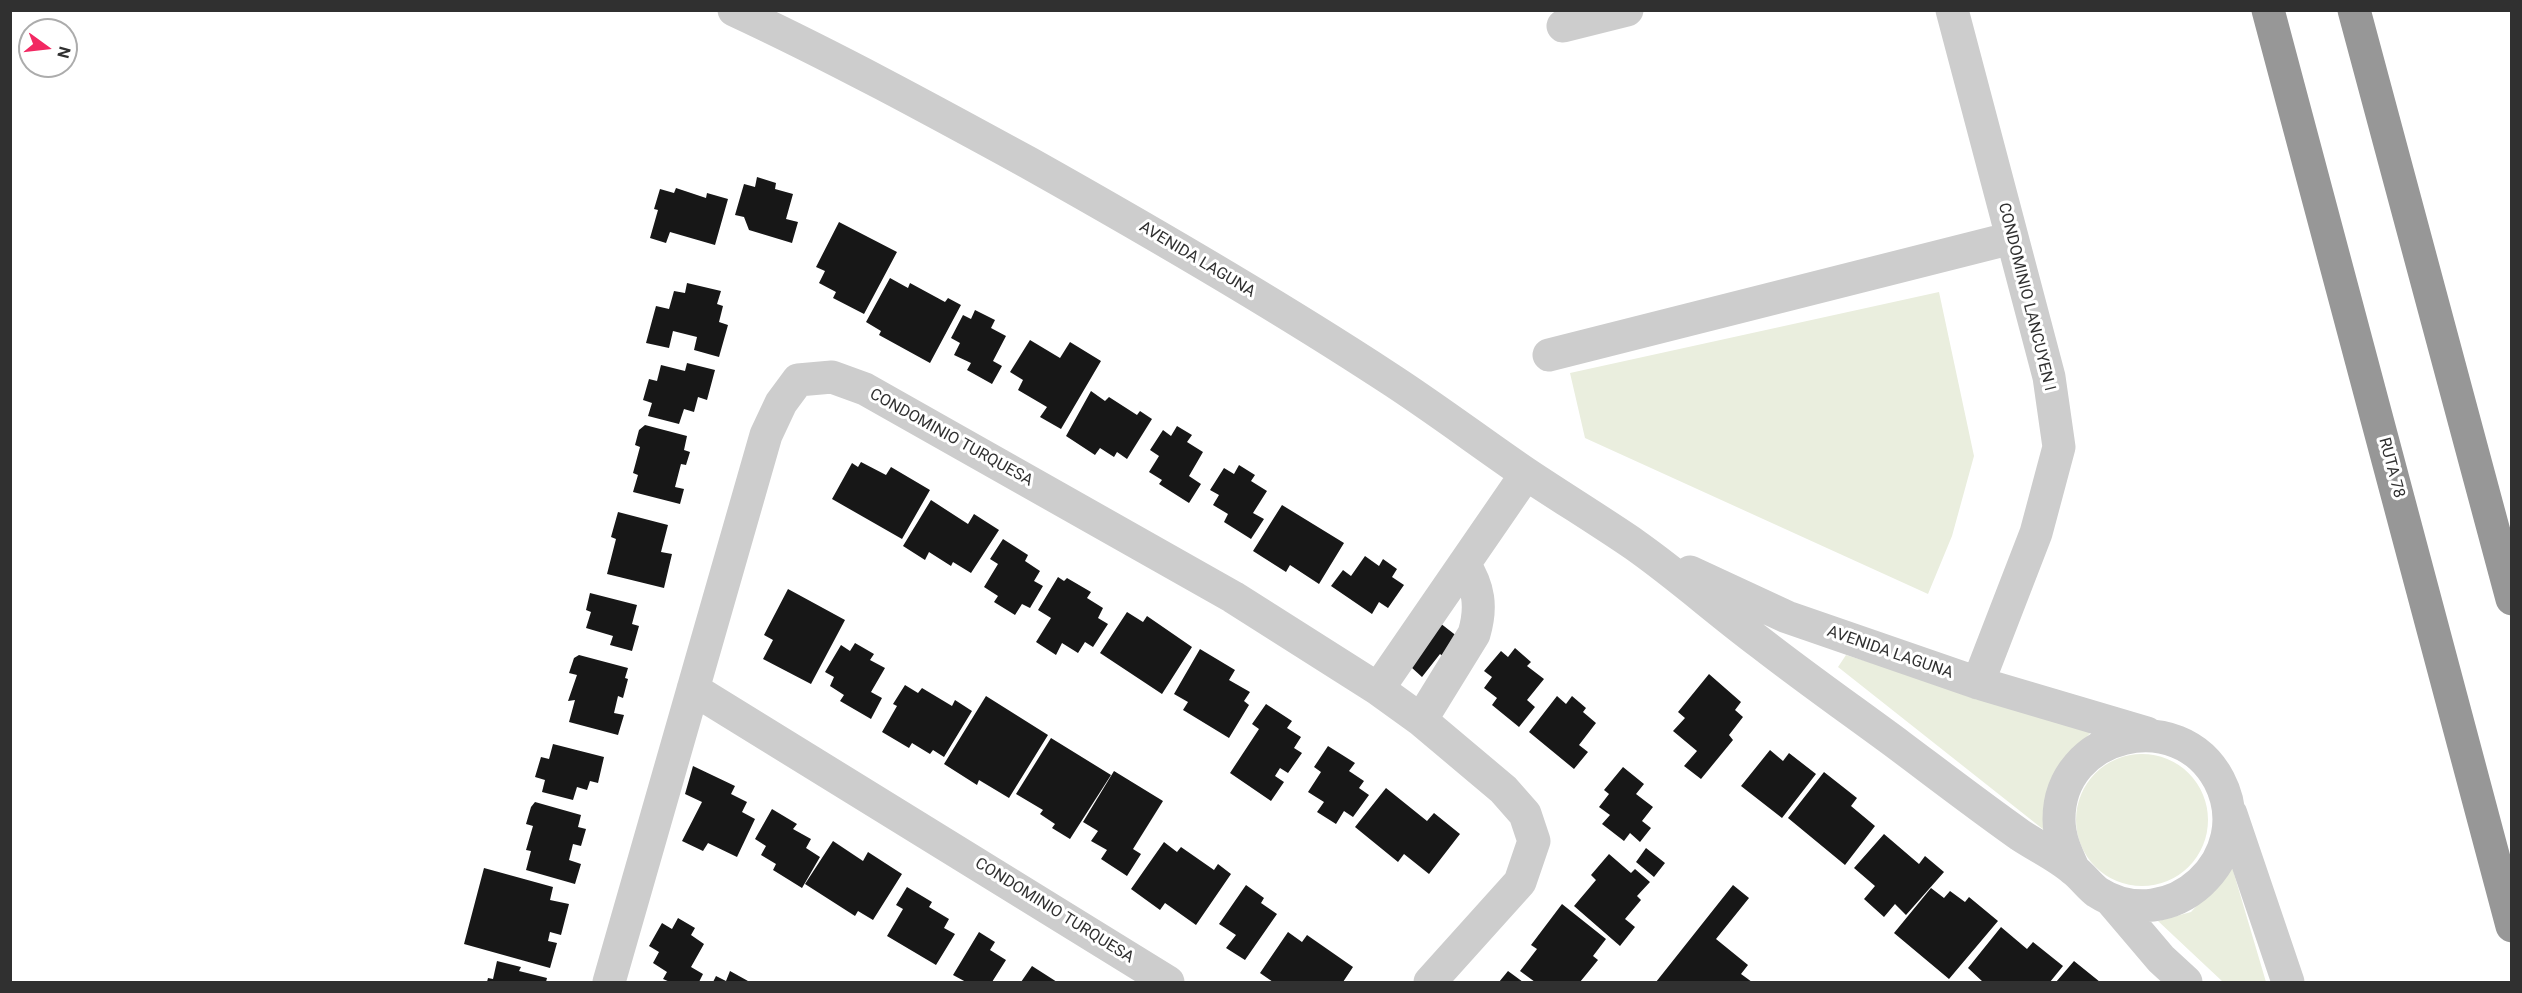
<!DOCTYPE html>
<style>
body{margin:0}
#map{position:relative;width:2522px;height:993px;overflow:hidden;background:#fff;font-family:Roboto,sans-serif}
canvas{display:block}
.frame{position:absolute;inset:0;border:12px solid #303030;pointer-events:none}
.north{position:absolute;left:18px;top:18px;width:60px;height:60px;box-sizing:border-box;background:#fff;border:2px solid #acacac;border-radius:50%;rotate:105deg;font-size:16px;font-weight:700;line-height:24px;text-align:center;color:#303030}
.north::after{content:'';display:block;margin:auto;width:21px;height:27px;background:#f22862;clip-path:polygon(50% 0,100% 100%,50% 72%,0 100%)}
</style>
<div id="map">
<canvas width="2522" height="993"></canvas>
<div class="frame"></div>
<div class="north">N</div>
</div>
<script>
const c = document.querySelector('canvas').getContext('2d');
c.lineJoin = 'round';
function fill(path, color) {
  c.fillStyle = color;
  c.fill(path, 'evenodd');
}
function stroke(path, color, width, dash) {
  c.strokeStyle = color;
  c.lineWidth = width;
  c.lineCap = dash ? 'butt' : 'round';
  c.setLineDash(dash || []);
  c.stroke(path);
}
function drawText(font, color, halo, rows, align = 'center') {
  c.font = font + ' Roboto,sans-serif';
  c.lineWidth = 6;
  c.setLineDash([]);
  c.textBaseline = 'middle';
  c.strokeStyle = halo;
  c.fillStyle = color;
  for (const [text, x, y, turn = 0] of rows) {
    c.save();
    c.translate(x, y);
    c.rotate((+turn || 0) * Math.PI / 180);
    c.textAlign = isNaN(turn) ? turn : align;
    if (halo) c.strokeText(text, 0, 0);
    c.fillText(text, 0, 0);
    c.restore();
  }
}
const green = new Path2D(`
 M1939 292 1974 456 1952 536 1928 594 1585 438 1570 373Z
 M1846 655 2092 731 2071 754 2044 830 1838 667Z
 M2076 820a66 66 0 1 1 132 0a66 66 0 1 1-132 0Z
 M2232 867 2266 982H2223L2158 921 2191 912Z`);
const building = new Path2D(`
 M757 177 776 183 775 189 793 194 786 219 798 222 792 243 749 230 744 217 735 215 744 184 755 187Z
 M676 188 706 198 707 193 728 199 715 245 670 232 666 243 650 238 658 210 654 209 660 189 674 193Z
 M839 222 897 252 864 314 833 298 836 292 819 283 825 271 816 267Z
 M890 278 908 288 910 283 945 302 948 298 961 305 930 363 879 335 881 331 866 322Z
 M687 283 721 291 717 304 723 306 719 322 728 325 719 357 694 350 697 337 673 331 669 348 646 343 656 306 669 309 674 291 685 293Z
 M975 310 995 320 991 328 1006 336 993 361 1002 366 992 384 967 370 971 363 954 355 960 343 951 338 963 315 971 319Z
 M1030 340 1060 358 1070 342 1101 361 1061 429 1040 417 1047 407 1018 390 1023 380 1010 372Z
 M687 363 715 370 707 400 698 397 694 412 684 409 679 424 648 416 652 403 643 400 649 379 657 381 661 365 685 371Z
 M1091 391 1105 401 1109 397 1137 415 1140 411 1152 419 1127 459 1117 452 1114 457 1100 448 1095 455 1066 436Z
 M645 425 687 436 684 450 690 452 686 465 681 464 675 487 684 489 680 504 633 492 638 475 633 473 640 447 635 445 639 430Z
 M1177 426 1192 435 1187 442 1203 452 1189 476 1201 484 1189 503 1159 484 1162 480 1149 472 1159 456 1150 450 1163 430 1171 436Z
 M861 462 886 475 891 467 930 490 902 539 832 499 852 463 858 467Z
 M1239 465 1255 475 1251 481 1267 491 1253 513 1264 519 1251 539 1224 522 1228 514 1213 505 1219 495 1210 490 1224 468 1234 474Z
 M931 500 968 524 974 514 999 530 971 573 953 562 951 566 929 552 925 560 903 546Z
 M1282 505 1344 543 1319 584 1290 565 1286 572 1253 551Z
 M618 512 668 525 661 552 672 554 664 588 607 574 616 539 611 537Z
 M1003 539 1028 555 1025 561 1040 571 1034 581 1043 586 1030 608 1022 604 1015 615 994 602 998 596 984 587 998 564 990 559Z
 M1365 556 1379 566 1383 559 1397 569 1392 577 1404 585 1388 608 1379 602 1372 614 1331 586 1343 570 1351 576Z
 M1058 577 1064 581 1067 578 1091 592 1087 598 1103 608 1098 618 1108 624 1093 647 1085 642 1078 653 1062 643 1056 655 1036 642 1051 618 1038 610Z
 M788 589 845 620 811 684 763 659 773 640 764 635Z
 M590 593 637 605 632 624 639 626 632 651 610 645 613 636 586 628 591 612 586 610Z
 M1127 612 1143 622 1147 616 1192 647 1162 694 1100 653Z
 M1440 623 1458 637 1444 657 1440 654 1422 677 1411 667Z
 M855 643 874 654 870 660 885 668 871 692 882 698 871 719 840 701 844 695 830 686 834 677 825 672 841 645 850 651Z
 M1515 648 1531 662 1527 666 1544 679 1527 700 1535 707 1519 727 1492 705 1497 698 1484 688 1492 677 1484 671 1501 651 1508 657Z
 M1200 649 1235 670 1229 680 1250 692 1244 701 1249 705 1229 738 1183 710 1188 702 1174 694Z
 M579 655 628 668 625 678 628 679 623 698 618 696 614 713 624 715 618 735 569 722 575 700 568 701 577 675 569 673 574 658Z
 M1709 674 1741 702 1735 710 1743 717 1729 735 1733 740 1701 779 1684 766 1697 751 1673 731 1685 718 1678 712Z
 M905 685 918 693 922 688 952 706 955 700 972 711 944 757 933 750 930 754 912 743 909 748 882 732 897 706 893 704Z
 M986 696 1048 735 1009 798 979 780 977 785 944 764Z
 M1557 696 1566 704 1572 696 1586 708 1583 712 1596 723 1579 745 1588 752 1574 769 1529 732Z
 M1266 704 1292 721 1287 728 1301 737 1294 748 1302 753 1288 773 1280 768 1275 776 1284 782 1271 801 1230 773 1259 729 1252 724Z
 M1051 738 1111 775 1070 839 1052 828 1055 824 1040 814 1043 810 1016 794Z
 M553 744 604 757 598 783 590 781 587 790 577 787 573 800 542 792 545 780 535 777 541 757 549 759Z
 M1328 746 1355 763 1349 771 1364 781 1359 788 1369 795 1353 817 1344 811 1336 824 1317 812 1324 802 1308 792 1321 772 1314 767Z
 M1770 750 1783 761 1789 753 1816 774 1782 818 1741 786Z
 M693 766 735 786 731 794 747 802 742 812 755 819 737 857 708 843 703 851 682 841 702 802 685 794Z
 M1623 767 1644 784 1636 794 1653 807 1642 821 1651 828 1640 842 1630 833 1624 841 1602 824 1610 815 1599 807 1609 794 1604 790Z
 M1114 771 1163 801 1133 849 1141 854 1127 876 1101 859 1107 850 1091 841 1098 831 1083 822Z
 M1824 772 1857 798 1851 806 1875 826 1845 865 1788 818Z
 M1386 788 1427 821 1434 813 1460 834 1429 874 1404 854 1398 862 1355 827Z
 M535 802 581 815 578 827 586 829 581 846 573 844 569 860 581 864 575 884 526 870 531 851 526 850 533 826 526 824 531 807Z
 M772 809 797 824 793 829 811 839 806 848 820 857 802 888 773 870 776 864 761 855 766 846 755 839Z
 M1884 834 1919 864 1925 856 1944 872 1906 915 1895 904 1884 917 1864 899 1875 886 1854 868Z
 M833 841 863 861 868 852 902 874 873 920 858 911 855 916 805 884Z
 M1164 842 1177 852 1181 847 1214 870 1218 864 1231 874 1196 925 1165 903 1160 910 1131 889Z
 M1646 848 1665 863 1654 877 1636 862Z
 M1609 854 1631 873 1635 869 1650 882 1637 896 1641 900 1625 919 1635 927 1620 946 1574 906 1596 880 1591 875Z
 M484 868 553 887 550 900 569 904 561 935 550 932 548 941 557 943 550 968 464 944Z
 M1246 885 1264 898 1261 903 1277 914 1245 960 1226 948 1236 935 1219 924Z
 M1733 885 1749 898 1716 939 1748 965 1741 974 1752 982H1656Z
 M907 887 932 902 929 907 949 919 944 928 955 934 936 965 887 936 903 909 896 905Z
 M1931 888 1944 898 1950 891 1965 902 1969 897 1998 921 1949 979 1894 933Z
 M1562 904 1606 939 1593 956 1598 960 1580 982H1535L1520 971 1537 949 1531 945Z
 M678 918 695 928 691 935 704 944 691 967 703 974 699 982H670L663 979 667 972 653 963 659 952 649 946 662 923 672 929Z
 M2001 927 2027 949 2033 942 2063 966 2050 982H1983L1968 968Z
 M979 932 995 942 990 950 1006 960 992 982H966L953 975Z
 M1288 932 1302 942 1307 935 1353 967 1343 982H1273L1260 973Z
 M497 961 521 967 519 971 547 978 546 982H487L488 978 493 979Z
 M2074 961 2100 982H2056Z
 M1032 966 1057 982H1021Z
 M730 971 748 981 747 982H713L716 976 726 981Z
 M1508 971 1523 982H1499Z`);
const street = new Path2D(`
 M734 10C835 57 932 110 1029 163 1150 231 1271 301 1387 377 1435 408 1481 443 1528 475 1564 499 1600 521 1635 545 1679 576 1719 612 1762 644 1807 679 1854 712 1900 746 1940 776 1979 806 2020 835 2038 847 2058 856 2074 870 2083 877 2088 885 2097 892 2170 939 2259 857 2219 780 2179 704 2059 732 2059 819 2059 838 2066 853 2074 870
 M1952 10 2049 377 2059 447 2036 533 1978 683
 M1563 26 1627 10
 M1549 355 2012 238
 M1690 572 1787 617 1978 683 2147 733
 M693 689 1168 982
 M1378 689 1526 474
 M1421 720 1474 634C1482 607 1479 587 1464 564
 M2231 814 2288 982
 M2110 899 2161 959 2186 982
 M609 982 766 435 781 403 798 380 832 377 865 389 1233 597 1378 689 1421 720 1503 789 1525 814 1534 841 1520 882 1430 982`);
const highway = new Path2D(`
 M2268 10 2512 926
 M2354 10 2512 599`);
const streetNames = [
 ["AVENIDA LAGUNA",1197,260,31],
 ["CONDOMINIO LANCUYEN I",2026,297,76],
 ["CONDOMINIO TURQUESA",951,438,29],
 ["RUTA 78",2391,468,75],
 ["AVENIDA LAGUNA",1890,653,19],
 ["CONDOMINIO TURQUESA",1054,911,32]
];
fill(green, '#eaeede');
fill(building, '#171717');
stroke(street, '#cdcdcd', 33);
stroke(highway, '#979797', 33);
drawText('16px', '#303030', '#fff', streetNames);
</script>
